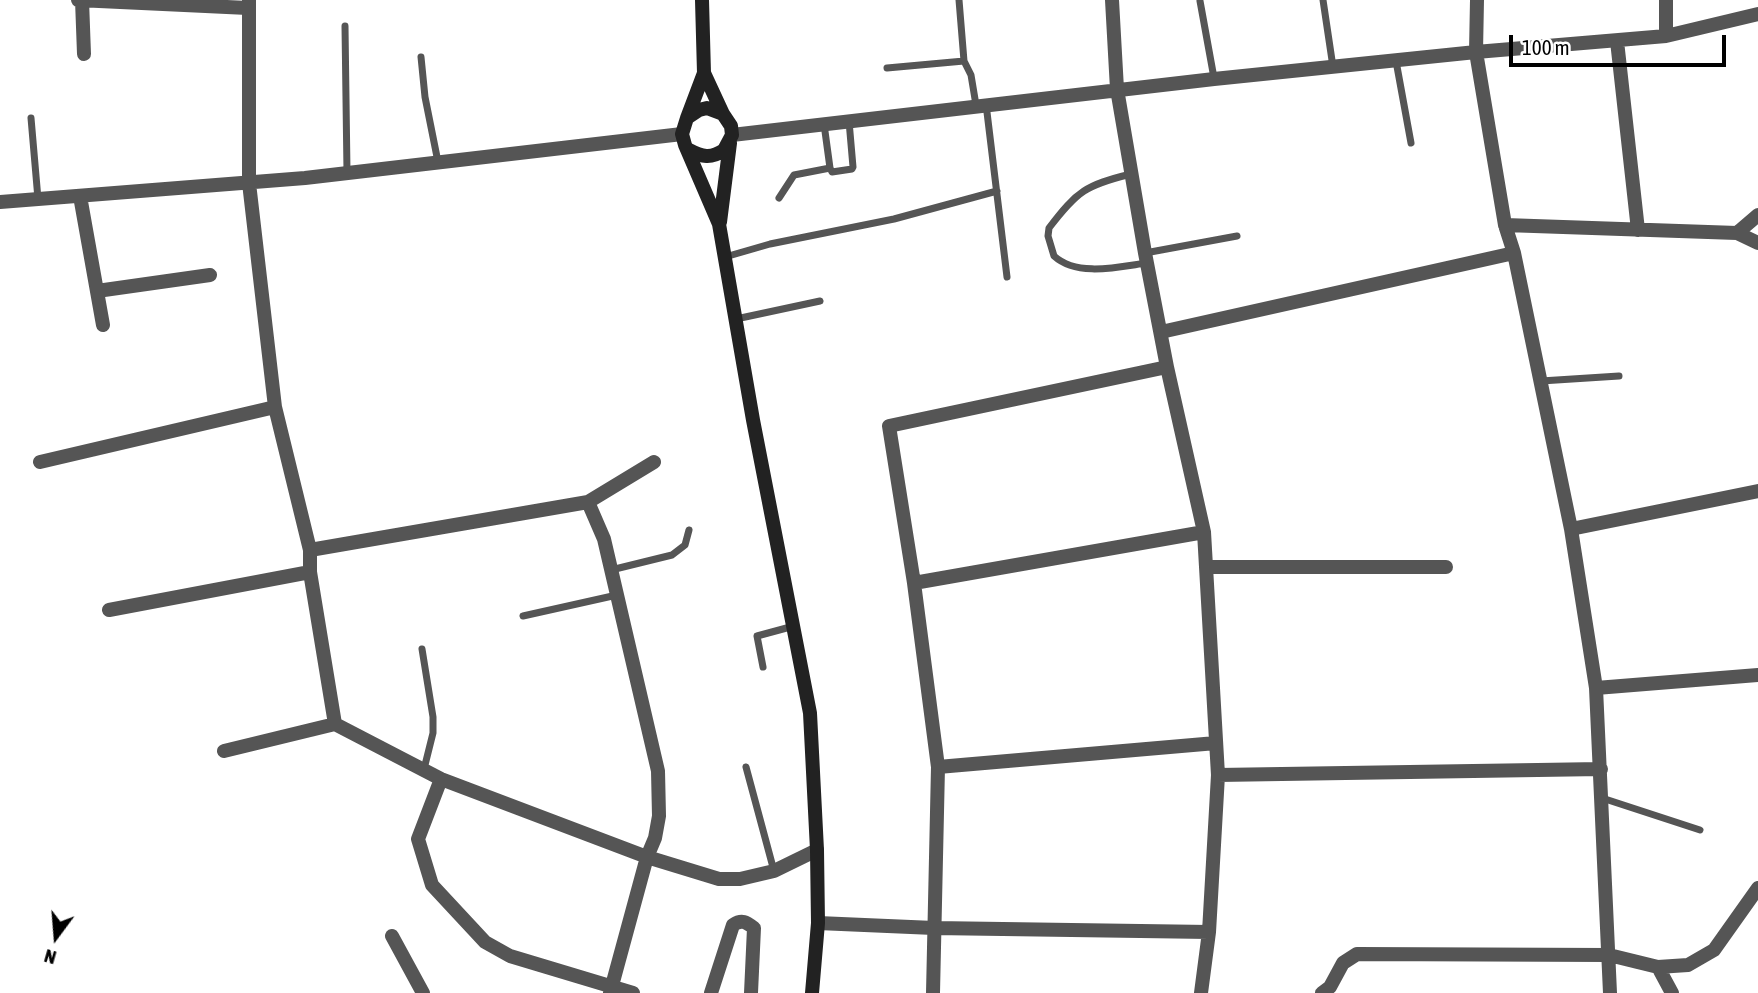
<!DOCTYPE html>
<style>
body{margin:0}
#map{position:relative;width:1758px;height:993px;overflow:hidden;background:#fff;font-family:"Asap Condensed",sans-serif}
canvas{display:block}
.north{position:absolute;left:21px;top:902px;width:70px;height:70px;-webkit-text-stroke:5px #fff;paint-order:stroke;rotate:196deg;font-size:19px;font-weight:700;line-height:28px;text-align:center;color:#000}
.north::after{content:'';display:block;margin:auto;width:24px;height:32px;background:#000;clip-path:polygon(50% 0,100% 100%,50% 72%,0 100%)}
.scale{position:absolute;left:1509px;top:35px;width:217px;height:32px;box-sizing:border-box;border:4px solid #000;border-top:0;padding-left:9px;font-size:21px;line-height:24px;white-space:nowrap;color:#000;-webkit-text-stroke:5px #fff;paint-order:stroke}
</style>
<div id="map">
<canvas width="1758" height="993"></canvas>
<div class="north">N</div>
<div class="scale">100 m</div>
</div>
<script>
const c = document.querySelector('canvas').getContext('2d');
c.lineJoin = 'round';
function stroke(path, color, width, dash) {
  c.strokeStyle = color;
  c.lineWidth = width;
  c.lineCap = dash ? 'butt' : 'round';
  c.setLineDash(dash || []);
  c.stroke(path);
}
const lane = new Path2D(`
 M959 0 964 61 971 75 976 105
 M1323 0 1333 67
 M1200 1 1214 78
 M345 26 347 172
 M421 57 425 97 438 162
 M1396 61 1411 143
 M887 68 964 61
 M986 104 1007 277
 M31 118 38 199
 M824 124 830 168 832 172 852 169 853 167 849 121
 M1131 174C1086 185 1077 191 1049 228L1048 236 1054 256C1077 277 1118 267 1146 263
 M779 198 794 175 830 168
 M1145 253 1237 236
 M725 257 770 244 894 219 997 191
 M736 319 820 301
 M1541 381 1619 376
 M611 570 672 555 685 545 689 530
 M523 616 617 595
 M422 649 433 717V733L424 769
 M763 667 757 636 794 626
 M746 767 774 871
 M1602 798 1700 830`);
const street = new Path2D(`
 M78 0 248 8
 M82 0 84 54
 M249 0V183L275 407 310 550V572L335 724
 M1112 0 1117 89 1145 253 1167 367 1204 532 1218 775 1209 932 1201 993
 M1477 0 1476 52 1505 225 1514 253 1571 529 1596 688 1610 993
 M1666 0V36
 M1617 41 1638 230
 M732 135 1214 79 1476 52 1666 36 1758 14
 M80 196 103 325
 M0 202 305 178 682 134
 M1505 225 1737 233 1758 243
 M1737 233 1758 215
 M97 291 210 275
 M1161 332 1514 253
 M40 462 275 407
 M588 502 654 462
 M1571 529 1758 491
 M310 550 588 502 604 539 658 771 659 816 655 838 647 857 610 993
 M1207 567H1446
 M914 583 1204 532
 M109 610 310 572
 M1596 688 1758 675
 M224 751 335 724 441 779 647 857 719 879H740L774 871 817 850
 M938 767 1216 743
 M1218 775 1601 769
 M441 779 418 839 432 885 485 942 510 956 633 993
 M818 923 934 928 1209 932
 M392 936 423 993
 M1658 967 1672 993
 M711 993 733 925C742 919 746 922 754 928L751 993
 M933 993 938 767 914 583 889 426 1167 367
 M1322 993 1330 987 1343 963 1357 954 1609 955 1658 967 1688 965 1714 950 1758 888`);
const secondary = new Path2D(`
 M702 0 704 73 723 114
 M687 118 704 73
 M689 150C702 157 711 159 724 150L732 135 731 126 723 114 707 108 699 110 687 118 682 134 685 145 719 224 753 420 810 713 817 850 818 923 812 993
 M720 222 730 143`);
stroke(lane, '#555', 7);
stroke(street, '#555', 14);
stroke(secondary, '#222', 14);
</script>
